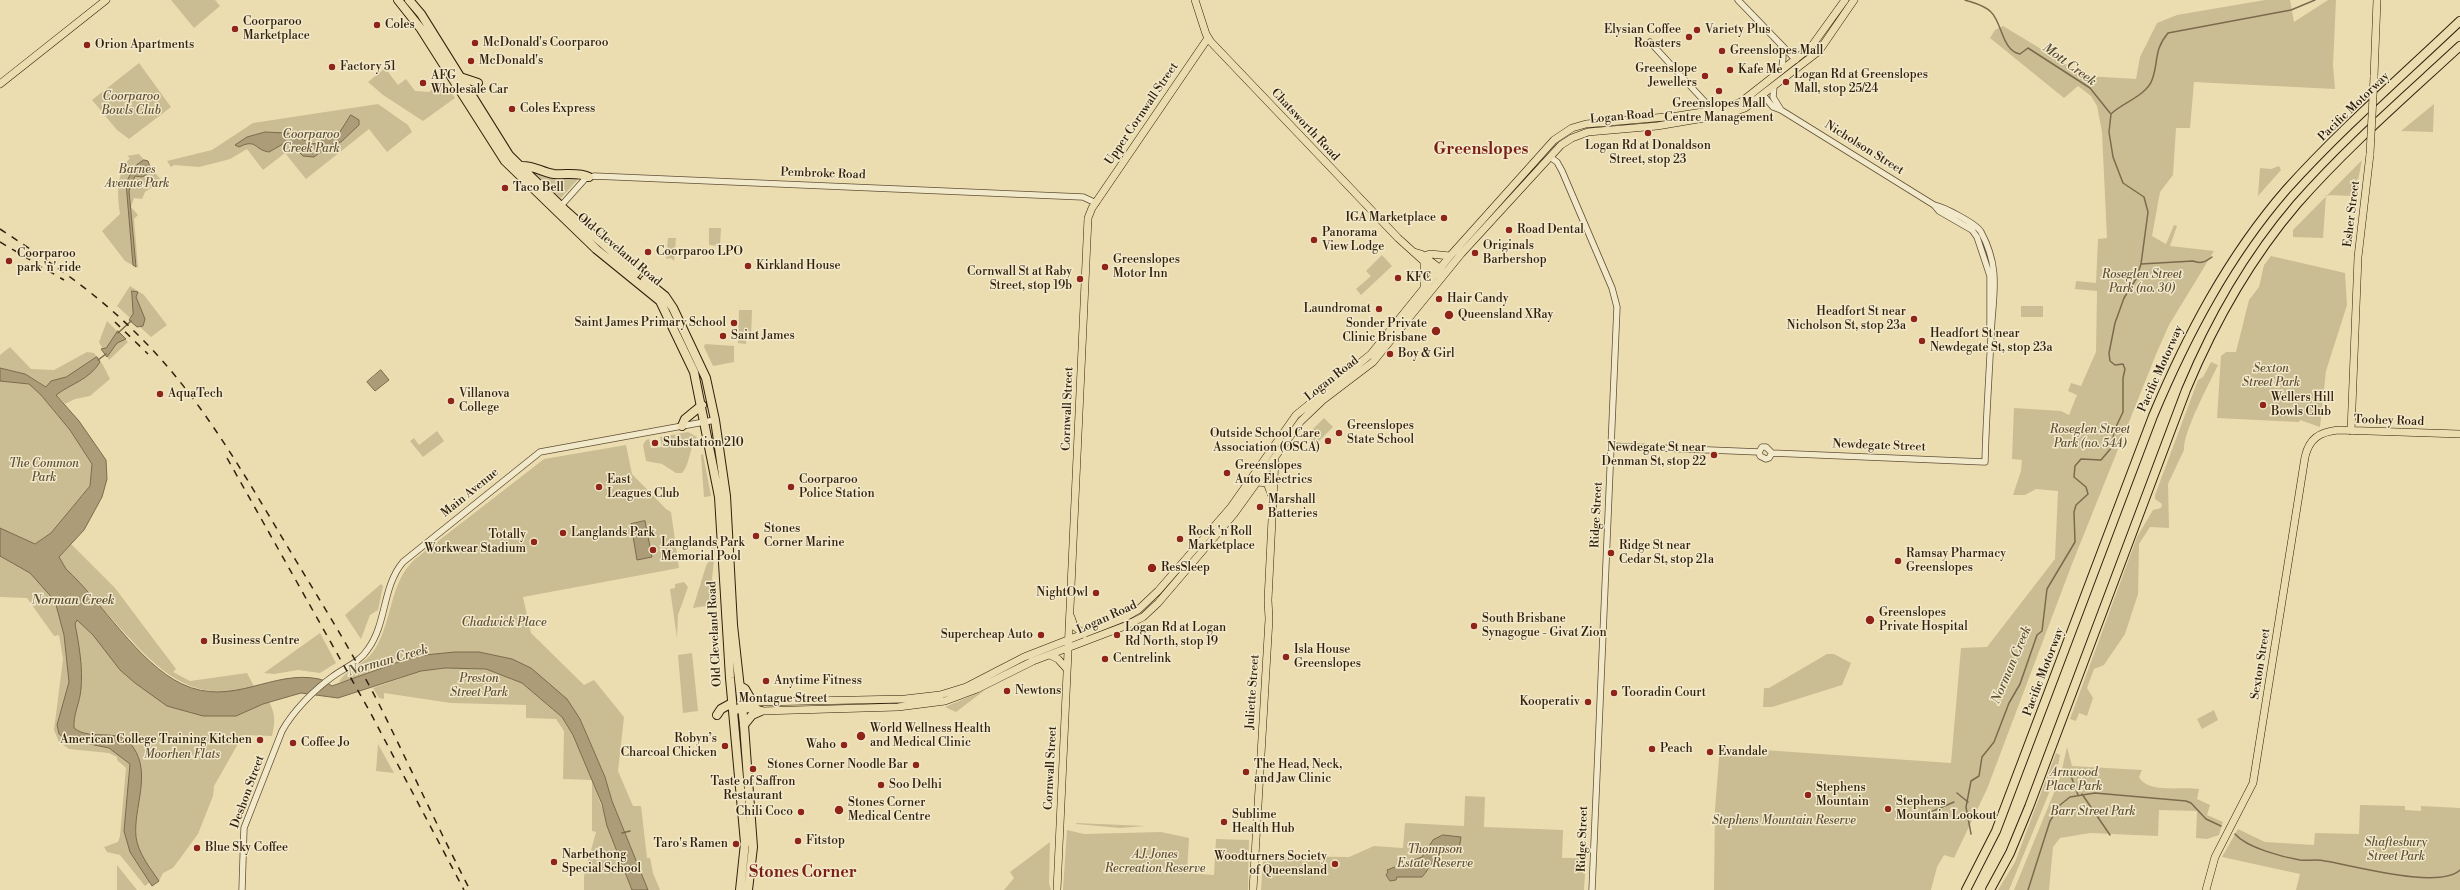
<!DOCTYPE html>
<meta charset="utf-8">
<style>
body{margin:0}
canvas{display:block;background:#ebddaf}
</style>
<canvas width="2460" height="890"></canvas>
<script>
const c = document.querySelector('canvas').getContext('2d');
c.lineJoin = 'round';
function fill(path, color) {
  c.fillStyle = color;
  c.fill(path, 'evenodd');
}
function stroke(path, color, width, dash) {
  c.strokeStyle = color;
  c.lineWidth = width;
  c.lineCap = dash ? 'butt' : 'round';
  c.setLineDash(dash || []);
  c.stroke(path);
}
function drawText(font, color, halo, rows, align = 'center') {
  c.font = font + ' "Libre Bodoni",serif';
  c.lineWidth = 3;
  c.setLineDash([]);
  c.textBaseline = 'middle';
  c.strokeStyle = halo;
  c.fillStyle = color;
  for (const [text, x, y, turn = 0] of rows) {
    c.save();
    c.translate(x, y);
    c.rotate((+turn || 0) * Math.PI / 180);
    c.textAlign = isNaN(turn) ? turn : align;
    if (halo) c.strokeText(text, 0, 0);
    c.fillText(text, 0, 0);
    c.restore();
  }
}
const green = new Path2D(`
 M171 0H215L220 6 194 28Z
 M2265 0H2290L2294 22 2328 0H2336L2333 65 2335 89 2194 82 2190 128H2176L2173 175 2160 192 2152 236 2166 244 2174 225 2177 226 2170 246 2214 251 2169 325 2157 352 2072 564 1987 789 1954 858 1944 855 1937 867 1931 890H1714L1715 809 1720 747 1951 763 1961 648 1987 647 2055 559 2058 491 2036 489 2025 495H2013L2021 471 2022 460 2012 459 2014 408 2061 411 2069 415 2077 395 2068 391 2071 383 2081 386 2096 352 2097 291 2075 289 2076 281 2096 283 2098 239 2107 238 2102 132 2097 106 2091 96 2078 86 2064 98 1990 38 1995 30 2003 26 2086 76 2136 79 2140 57 2157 23 2177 15Z
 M139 63 171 107 129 139 117 130 92 100Z
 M385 68 398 85 406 79 415 91 429 92 444 80 455 98 423 121 383 95 368 82Z
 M378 104 408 125 412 132 387 152 369 129 306 179 285 153 263 170 247 149 230 159 215 163 199 167 174 165 171 167 167 161 212 150 253 123Z
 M2434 104 2433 132 2401 131Z
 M139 154 162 181 145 192 142 199 134 198 131 207 138 215 134 219 138 268 125 261 102 231 120 214C117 193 116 174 130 158L127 156Z
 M2362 160 2355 196 2326 195 2323 238 2293 237V230Z
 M2279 166 2281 170 2258 196 2260 168 2271 169Z
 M528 167 580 177 561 198Z
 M709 228H721L720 246 709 245Z
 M668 238H676L674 261 671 258 666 259Z
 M1382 255 1392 266 1361 295 1356 289 1371 276 1366 271Z
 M2271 256 2345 273 2347 305 2326 371 2320 427 2300 420 2299 422 2217 418 2221 356 2226 352H2236L2249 300 2259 287 2264 265Z
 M130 286 144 295 167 325 151 337 117 306Z
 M2021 306H2043V317H2021Z
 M739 310H752L751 340H746V344L738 343Z
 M107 321 128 342 109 360 99 342Z
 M705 344 734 346V362L713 366 704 347Z
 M10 347 31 369 54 370 87 352 94 353 103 365 110 379 90 396 75 399 65 404C48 384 26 372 0 368V355Z
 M2211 362 2218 365C2209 384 2183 432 2184 450L2168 484 2169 528 2150 527 2139 544 2138 594 2125 634 2104 665 2094 669 2087 688 2093 698 2087 716 2079 713 2076 721 2070 719 2137 537 2153 510 2161 508 2162 504 2155 499V495L2198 380 2203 377Z
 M0 381 29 384 41 395 70 430 92 464 90 486 51 533 35 544 0 528Z
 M1324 418 1333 427 1316 444 1307 435Z
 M437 431 444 441 423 457 410 441 414 438 419 445Z
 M688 432 697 437C689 448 690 465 682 473H676L662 464 646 461 643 445 646 440 649 439 651 448 662 447 660 437Z
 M626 445 632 474 666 509 671 512 679 568 523 597 531 633 584 685 594 680 624 717 618 771 633 806H641L647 858H650L653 873 660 890H648L612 801 605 777 580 719 512 659 479 652 415 656 372 670 350 681 339 682C347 668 364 666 375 649 393 620 389 583 415 559L544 459Z
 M703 454 711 496 704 497 701 455Z
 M706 533 715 550 712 579 716 588 718 604 693 608 706 566 713 554Z
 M71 544 115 588 176 669 173 672 190 681 247 673 255 688C185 705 154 665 112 619 95 600 76 582 60 562L59 557Z
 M0 548 24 560 72 611 155 689 267 698C275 712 276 720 272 736L243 735 214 786 213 796 198 834 173 868 163 873 159 881 156 877 145 886 120 855 107 852 104 847 118 842 120 836 126 768 117 760V757L109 753 69 749 59 742 54 730 63 659 59 635 54 636 27 598 0 597Z
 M684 582 688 587 678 615 677 638 670 589 675 588V584Z
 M381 584 383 586 378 610 370 615 361 639 345 615Z
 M320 633 336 663 320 673 298 670 274 674 264 673Z
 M692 653 698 711 683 713 678 655Z
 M1827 654H1834L1851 663 1842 685 1772 707H1763L1764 688H1769Z
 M445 668 486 669 522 683 562 717 573 735 592 780 563 779 564 731 556 719 526 718V705L451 703 384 693V699L379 698 373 688 421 671Z
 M985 690 956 712 945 707Z
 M2214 710 2218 720 2202 729 2197 719Z
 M378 744 394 773 376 771Z
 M2067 747 2072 766 2142 770 2139 777C2148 794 2182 786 2199 789L2197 799 2210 805 2207 815 2223 822 2219 835 2207 839 2196 838 2197 811 2159 810 2158 836 2090 833 2060 838 2053 847 2049 890H2014L2060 778Z
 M2056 753 2060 755 2056 776 2009 890H1998L2015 862Z
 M592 780 632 890H584V876L596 832 592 831Z
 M1465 796 1485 797 1484 827 1563 830 1562 858H1586L1584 890H1261L1263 861 1267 856 1349 857 1374 846 1403 848 1405 823 1464 826Z
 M2360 805 2405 806V810L2421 811V806L2460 808V890H2296L2300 874 2222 857 2238 829 2265 842 2314 845 2315 833 2359 834Z
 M1076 824 1077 823 1146 826 1120 828Z
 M1067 830 1084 834 1161 832 1189 838 1187 873 1214 875 1216 839 1249 840 1248 890H1063Z
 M1050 842 1049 883 1051 890H1004L1014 878 1010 872Z
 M117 865 137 890H117Z`);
const water = new Path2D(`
 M351 115 359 120V125L341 142 330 145 314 157 303 156 291 144H283L269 152C254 150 257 138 239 147L235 145 247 137 265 132 286 133 299 137 311 144 318 143 324 138 339 133Z
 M144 160 148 161 152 172 142 177 135 176 129 191 136 267 133 265 126 183 134 167Z
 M132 291 138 292 136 297 145 319 143 326 137 327 129 320 133 314Z
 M118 331 126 339 117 343 107 357 101 349 106 348Z
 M97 357 100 362C89 380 72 383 56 395L79 421 106 460 107 479 102 497 84 530 59 557 66 569C101 601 139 664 182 684 233 708 272 669 319 679 324 680 327 683 332 686L415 656 455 652H479L512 659 531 668 567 699 580 719 605 777 612 801 648 890H632L607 826 602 804 573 735 562 717 522 683 486 669 445 668 421 671 338 698 301 693 263 704 236 716H203L167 706 135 683 120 670 93 635 77 620 75 624C79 645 83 667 81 689 80 702 73 715 74 728 91 742 119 726 133 747 152 774 133 808 136 837 138 853 150 868 159 881L152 886 130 852 124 831 130 764 109 748 65 739 59 734 57 725 69 682 64 635 55 601 30 573 0 556V528L35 544 51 533 90 486 92 464 70 430 41 395 29 384 0 381V368L25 374 46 387 51 381 66 377Z
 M381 370 389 380 375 391 367 382Z
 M645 521 652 557 637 560 631 524Z
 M1443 835 1461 837 1459 849C1455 850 1450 848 1446 849 1435 852 1430 869 1422 877H1397L1396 880 1390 881 1386 875 1388 872 1387 870 1422 857 1433 840Z`);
const stream = new Path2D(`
 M1965 0C1974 3 1984 5 1991 12 2002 22 2002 51 2020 54L2028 48 2090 88 2110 113
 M2141 264 2193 261C2201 264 2205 262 2212 257
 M118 333 131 321
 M98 360 106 354
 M2071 776 2078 795
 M1957 793 1968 802
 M2082 794 2110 835
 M1926 814 1954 802
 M622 833 630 831
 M1971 834 1966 807 1971 781 1979 776 1982 757 1994 742 2009 703 2020 684 2037 635 2042 631 2047 589 2075 542 2074 512 2076 505 2088 494 2086 487 2074 477 2075 466 2081 459 2101 460 2112 447 2114 431 2123 412V378L2125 369 2123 364 2115 365 2110 361 2109 353 2115 323 2124 298 2136 279 2141 264 2148 212 2144 197 2123 183 2113 157 2109 132 2111 114C2122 103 2146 96 2152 80 2159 62 2153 51 2168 33L2291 10 2315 0
 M2235 834C2247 848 2283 857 2300 860 2308 861 2317 859 2325 861 2352 865 2439 890 2460 870
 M2028 890 2050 821 2060 805 2070 797 2095 793 2186 801 2191 803 2206 819 2221 826`);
const minor = new Path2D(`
 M1738 0 1796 60
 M1650 42 1706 103V111
 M1781 46 1783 56 1782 70
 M1774 86 1773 97 1781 110
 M1763 95 1773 107 1781 110 1934 205C1944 207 1977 224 1981 232 2002 271 1992 297 1991 337 1989 378 1986 420 1985 462L1772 453
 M1550 157 1557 162 1562 171 1612 288 1617 307 1592 890
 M1934 205 1939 211 1972 230 1977 237 1990 276V326
 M559 208 585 179 594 176 1083 197 1096 203
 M1611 446 1759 452
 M1759 452 1760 456 1766 459 1769 458 1772 453
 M1759 452 1762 447H1766L1772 453
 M242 890 244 828 282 731C293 711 314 690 332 677 344 668 360 662 368 649 387 623 382 587 403 562L540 452 715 420`);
const major = new Path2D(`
 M1195 0 1206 34 1211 42 1398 238 1439 275
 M2374 77 2377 0
 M0 84 106 0
 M1414 252 1421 254 1442 270
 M1424 256 1430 254 1450 256
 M1424 288V263
 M2351 431 2358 257 2370 154
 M1257 482 1267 483 1272 496
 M1071 617 1074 626 1084 634
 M1050 655 1058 659 1067 669
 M738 708 759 702 905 699 940 695 966 687 1024 657 1124 618 1138 610 1158 591 1231 507 1296 415 1371 354 1450 256 1554 140 1572 128 1586 124 1677 116 1722 109 1741 102 1811 47 1845 0
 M737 710 755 708 761 711 898 707 945 701 977 689 1033 661 1125 626 1143 617 1158 603 1234 514 1301 421 1323 400 1373 362 1461 254 1561 145 1572 138 1588 132 1657 126 1728 114 1745 108 1819 51 1854 0
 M1057 890 1088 218 1092 208 1208 38
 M1253 890 1269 619 1268 600 1275 459
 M2206 890 2215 857 2253 783 2305 457C2309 439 2319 432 2338 430L2460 434`);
const highway = new Path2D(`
 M398 0 421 29 505 161 596 249 660 301 694 372 719 497 730 678 745 843 740 890
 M409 0 421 14 509 155 566 211 636 273
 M460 77 478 83
 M520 166C534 165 541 172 554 174 566 175 579 172 589 177
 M645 280 665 296 673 308 706 378 715 420 726 496 733 625 744 725 753 847 748 890
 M682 426 685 419 702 405
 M740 686 745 689 753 703
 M717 715 721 709 732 703
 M744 725 752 715 761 711
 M1966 890 1996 831 2153 416C2187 335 2228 257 2286 190 2340 130 2402 76 2460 21
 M1990 890 2010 853 2029 807 2186 390C2214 323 2250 259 2297 204 2347 147 2405 97 2460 46`);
const rail = new Path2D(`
 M0 229C47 260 95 292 135 332 194 389 235 459 277 529 312 588 350 647 381 708 411 769 439 830 470 890
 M0 242 64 280
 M115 322 148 354
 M227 458 370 712 464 890`);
const majorBridge = new Path2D(`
 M2370 154 2374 77`);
const markers = [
 [377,25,4,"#8f2418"],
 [235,29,4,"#8f2418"],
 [1697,30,4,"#8f2418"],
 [1689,37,4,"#8f2418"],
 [475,43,4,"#8f2418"],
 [87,45,4,"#8f2418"],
 [1722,51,4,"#8f2418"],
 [471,61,4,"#8f2418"],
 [332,67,4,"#8f2418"],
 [1730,70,4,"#8f2418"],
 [1705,76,4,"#8f2418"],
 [1786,82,4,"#8f2418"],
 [423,83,4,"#8f2418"],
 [1719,91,4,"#8f2418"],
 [512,109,4,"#8f2418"],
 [1648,133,4,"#8f2418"],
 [505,188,4,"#8f2418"],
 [1444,218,4,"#8f2418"],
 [1509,230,4,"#8f2418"],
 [1314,240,4,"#8f2418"],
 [648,252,4,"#8f2418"],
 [1475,253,4,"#8f2418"],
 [9,261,4,"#8f2418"],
 [748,266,4,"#8f2418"],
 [1105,267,4,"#8f2418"],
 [1398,278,4,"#8f2418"],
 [1080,279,4,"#8f2418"],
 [1439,299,4,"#8f2418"],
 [1379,309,4,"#8f2418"],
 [1449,315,5,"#8f2418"],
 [1914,319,4,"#8f2418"],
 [734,323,4,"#8f2418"],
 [1436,331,5,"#8f2418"],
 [723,336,4,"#8f2418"],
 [1922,341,4,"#8f2418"],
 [1390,354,4,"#8f2418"],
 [160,394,4,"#8f2418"],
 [451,401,4,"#8f2418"],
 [2263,405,4,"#8f2418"],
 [1339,433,4,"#8f2418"],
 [1328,441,4,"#8f2418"],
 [655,443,4,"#8f2418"],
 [1714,455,4,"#8f2418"],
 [1227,473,4,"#8f2418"],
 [599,487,4,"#8f2418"],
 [791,487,4,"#8f2418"],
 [1260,507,4,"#8f2418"],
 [563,533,4,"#8f2418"],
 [756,536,4,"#8f2418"],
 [1180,539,4,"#8f2418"],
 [534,542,4,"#8f2418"],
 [653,550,4,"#8f2418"],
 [1611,553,4,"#8f2418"],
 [1898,561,4,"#8f2418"],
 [1152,568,5,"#8f2418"],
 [1096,593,4,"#8f2418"],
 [1870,620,5,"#8f2418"],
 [1474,626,4,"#8f2418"],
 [1041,635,4,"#8f2418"],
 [1117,635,4,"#8f2418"],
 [204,641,4,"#8f2418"],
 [1286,657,4,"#8f2418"],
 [1105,659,4,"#8f2418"],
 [766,681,4,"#8f2418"],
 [1007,691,4,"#8f2418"],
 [1614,693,4,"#8f2418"],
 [1588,702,4,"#8f2418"],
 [861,736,5,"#8f2418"],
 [260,740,4,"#8f2418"],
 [293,743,4,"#8f2418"],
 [844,745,4,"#8f2418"],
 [725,746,4,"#8f2418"],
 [1652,749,4,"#8f2418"],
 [1710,752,4,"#8f2418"],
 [916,765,4,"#8f2418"],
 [753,769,4,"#8f2418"],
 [1246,772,4,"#8f2418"],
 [881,785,4,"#8f2418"],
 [1808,795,4,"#8f2418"],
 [1888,809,4,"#8f2418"],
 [839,810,5,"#8f2418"],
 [801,812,4,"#8f2418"],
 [1224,822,4,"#8f2418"],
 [798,841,4,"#8f2418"],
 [736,844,4,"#8f2418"],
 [197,848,4,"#8f2418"],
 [554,862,4,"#8f2418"],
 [1335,864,4,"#8f2418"]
];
const poiNames = [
 ["Coorparoo",243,22],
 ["Marketplace",243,36],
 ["Coles",385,25],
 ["Elysian Coffee",1681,30,"right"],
 ["Roasters",1681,44,"right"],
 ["Variety Plus",1705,30],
 ["McDonald's Coorparoo",483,43],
 ["Orion Apartments",95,45],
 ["Greenslopes Mall",1730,51],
 ["McDonald's",479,61],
 ["Factory 51",340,67],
 ["Greenslope",1697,69,"right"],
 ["Jewellers",1697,83,"right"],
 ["Kafe Me",1738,70],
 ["Logan Rd at Greenslopes",1794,75],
 ["Mall, stop 25/24",1794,89],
 ["AFG",431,76],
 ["Wholesale Car",431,90],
 ["Greenslopes Mall",1719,104,"center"],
 ["Centre Management",1719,118,"center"],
 ["Coles Express",520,109],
 ["Logan Rd at Donaldson",1648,146,"center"],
 ["Street, stop 23",1648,160,"center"],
 ["Taco Bell",513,188],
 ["IGA Marketplace",1436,218,"right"],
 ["Road Dental",1517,230],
 ["Panorama",1322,233],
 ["View Lodge",1322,247],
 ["Originals",1483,246],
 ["Barbershop",1483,260],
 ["Coorparoo LPO",656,252],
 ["Coorparoo",17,254],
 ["park 'n' ride",17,268],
 ["Greenslopes",1113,260],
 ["Motor Inn",1113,274],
 ["Kirkland House",756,266],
 ["Cornwall St at Raby",1072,272,"right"],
 ["Street, stop 19b",1072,286,"right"],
 ["KFC",1406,278],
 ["Hair Candy",1447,299],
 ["Laundromat",1371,309,"right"],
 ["Headfort St near",1906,312,"right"],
 ["Nicholson St, stop 23a",1906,326,"right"],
 ["Queensland XRay",1458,315],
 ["Saint James Primary School",726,323,"right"],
 ["Sonder Private",1427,324,"right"],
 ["Clinic Brisbane",1427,338,"right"],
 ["Headfort St near",1930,334],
 ["Newdegate St, stop 23a",1930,348],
 ["Saint James",731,336],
 ["Boy & Girl",1398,354],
 ["AquaTech",168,394],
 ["Villanova",459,394],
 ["College",459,408],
 ["Wellers Hill",2271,398],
 ["Bowls Club",2271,412],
 ["Greenslopes",1347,426],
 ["State School",1347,440],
 ["Outside School Care",1320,434,"right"],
 ["Association (OSCA)",1320,448,"right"],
 ["Substation 210",663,443],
 ["Newdegate St near",1706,448,"right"],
 ["Denman St, stop 22",1706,462,"right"],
 ["Greenslopes",1235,466],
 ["Auto Electrics",1235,480],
 ["East",607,480],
 ["Leagues Club",607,494],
 ["Coorparoo",799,480],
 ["Police Station",799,494],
 ["Marshall",1268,500],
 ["Batteries",1268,514],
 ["Stones",764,529],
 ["Corner Marine",764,543],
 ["Rock 'n Roll",1188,532],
 ["Marketplace",1188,546],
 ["Langlands Park",571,533],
 ["Totally",526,535,"right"],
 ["Workwear Stadium",526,549,"right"],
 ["Langlands Park",661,543],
 ["Memorial Pool",661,557],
 ["Ridge St near",1619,546],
 ["Cedar St, stop 21a",1619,560],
 ["Ramsay Pharmacy",1906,554],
 ["Greenslopes",1906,568],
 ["ResSleep",1161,568],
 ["NightOwl",1088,593,"right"],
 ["Greenslopes",1879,613],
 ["Private Hospital",1879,627],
 ["South Brisbane",1482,619],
 ["Synagogue - Givat Zion",1482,633],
 ["Logan Rd at Logan",1125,628],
 ["Rd North, stop 19",1125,642],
 ["Supercheap Auto",1033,635,"right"],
 ["Business Centre",212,641],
 ["Isla House",1294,650],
 ["Greenslopes",1294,664],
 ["Centrelink",1113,659],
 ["Anytime Fitness",774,681],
 ["Newtons",1015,691],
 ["Tooradin Court",1622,693],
 ["Kooperativ",1580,702,"right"],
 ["World Wellness Health",870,729],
 ["and Medical Clinic",870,743],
 ["Robyn’s",717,739,"right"],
 ["Charcoal Chicken",717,753,"right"],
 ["American College Training Kitchen",252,740,"right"],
 ["Coffee Jo",301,743],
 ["Waho",836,745,"right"],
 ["Peach",1660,749],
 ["Evandale",1718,752],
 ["Stones Corner Noodle Bar",908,765,"right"],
 ["The Head, Neck,",1254,765],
 ["and Jaw Clinic",1254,779],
 ["Taste of Saffron",753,782,"center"],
 ["Restaurant",753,796,"center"],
 ["Soo Delhi",889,785],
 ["Stephens",1816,788],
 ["Mountain",1816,802],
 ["Stephens",1896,802],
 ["Mountain Lookout",1896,816],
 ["Stones Corner",848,803],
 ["Medical Centre",848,817],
 ["Chili Coco",793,812,"right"],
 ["Sublime",1232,815],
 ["Health Hub",1232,829],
 ["Fitstop",806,841],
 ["Taro's Ramen",728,844,"right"],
 ["Blue Sky Coffee",205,848],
 ["Narbethong",562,855],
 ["Special School",562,869],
 ["Woodturners Society",1327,857,"right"],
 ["of Queensland",1327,871,"right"]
];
const parkNames = [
 ["Coorparoo",131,97],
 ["Bowls Club",131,111],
 ["Coorparoo",311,135],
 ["Creek Park",311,149],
 ["Barnes",137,170],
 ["Avenue Park",137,184],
 ["Roseglen Street",2142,275],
 ["Park (no. 30)",2142,289],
 ["Sexton",2271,369],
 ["Street Park",2271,383],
 ["Roseglen Street",2090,430],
 ["Park (no. 54A)",2090,444],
 ["The Common",44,464],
 ["Park",44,478],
 ["Chadwick Place",504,623],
 ["Preston",479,679],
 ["Street Park",479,693],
 ["Moorhen Flats",182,755],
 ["Arnwood",2074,773],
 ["Place Park",2074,787],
 ["Barr Street Park",2093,812],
 ["Stephens Mountain Reserve",1784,821],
 ["Shaftesbury",2396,843],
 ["Street Park",2396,857],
 ["Thompson",1435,850],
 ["Estate Reserve",1435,864],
 ["A.J. Jones",1155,855],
 ["Recreation Reserve",1155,869]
];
const streetNames = [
 ["Pacific Motorway",2354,107,-44],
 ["Upper Cornwall Street",1142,114,-56],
 ["Logan Road",1622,117,-5],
 ["Chatsworth Road",1305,125,47],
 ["Nicholson Street",1864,148,32],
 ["Pembroke Road",823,174,2],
 ["Esher Street",2352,214,-83],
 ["Old Cleveland Road",619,250,40],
 ["Pacific Motorway",2161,369,-66],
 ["Logan Road",1332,379,-38],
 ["Cornwall Street",1068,409,-88],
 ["Toohey Road",2389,421,2],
 ["Newdegate Street",1879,446,2],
 ["Main Avenue",470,493,-39],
 ["Ridge Street",1597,515,-87],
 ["Logan Road",1107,618,-24],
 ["Old Cleveland Road",715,634,-93],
 ["Sexton Street",2261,664,-81],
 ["Pacific Motorway",2044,672,-69],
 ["Juliette Street",1253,692,-86],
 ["Montague Street",783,699],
 ["Cornwall Street",1051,768,-87],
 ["Deshon Street",248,792,-70],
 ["Ridge Street",1583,839,-88]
];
const waterNames = [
 ["Mott Creek",2069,65,36],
 ["Norman Creek",73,601],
 ["Norman Creek",388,661,-16],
 ["Norman Creek",2012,665,-67]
];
const districtNames = [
 ["Greenslopes",1481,150],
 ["Stones Corner",803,873]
];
fill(green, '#cbbd93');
fill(water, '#ac9d78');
stroke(water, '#7b6b4d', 1);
stroke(stream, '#7b6b4d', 1.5);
stroke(minor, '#604f36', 7);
stroke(major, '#31200d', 8);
stroke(highway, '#31200d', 10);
stroke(minor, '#f2e9cb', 5.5);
stroke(major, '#ebddaf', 7);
stroke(highway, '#ebddaf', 8);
stroke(rail, '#31200d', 1.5, [7, 7]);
stroke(majorBridge, '#31200d', 8, []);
stroke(majorBridge, '#ebddaf', 7);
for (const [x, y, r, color] of markers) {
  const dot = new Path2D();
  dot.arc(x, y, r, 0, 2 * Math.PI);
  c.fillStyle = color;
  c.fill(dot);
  stroke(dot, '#f2e9cb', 1.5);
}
drawText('12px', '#31200d', '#f2e9cb', poiNames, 'left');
drawText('italic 12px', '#5f4f35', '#f2e9cb', parkNames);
drawText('12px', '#31200d', '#f2e9cb', streetNames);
drawText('italic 13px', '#5c4c32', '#f2e9cb', waterNames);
drawText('bold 16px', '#7a1f14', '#f2e9cb', districtNames);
</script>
